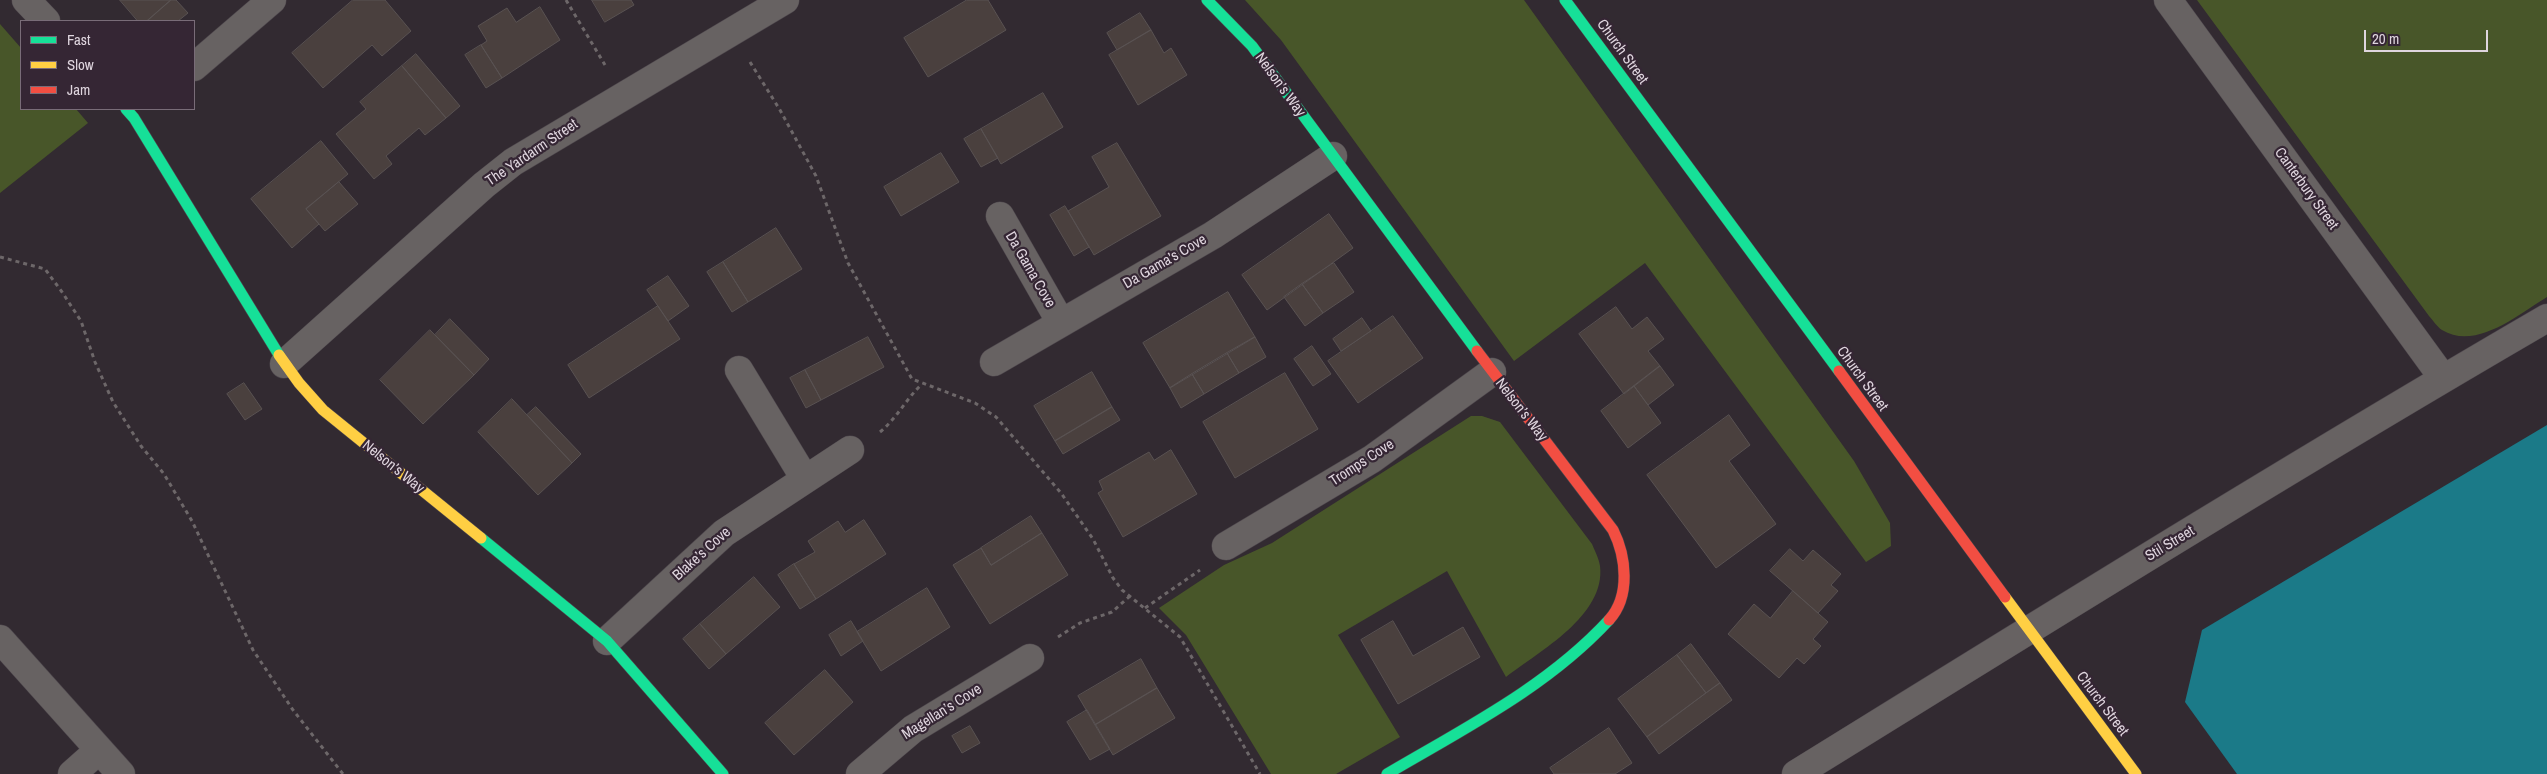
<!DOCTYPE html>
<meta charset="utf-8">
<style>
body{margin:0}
#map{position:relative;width:2547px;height:774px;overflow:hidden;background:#322a31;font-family:"Archivo Narrow",sans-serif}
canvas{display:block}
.legend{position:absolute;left:20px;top:20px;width:175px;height:90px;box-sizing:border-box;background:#352634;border:1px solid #796c78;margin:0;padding:6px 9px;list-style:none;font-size:15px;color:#dfd5de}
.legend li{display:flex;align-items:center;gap:10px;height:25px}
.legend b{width:25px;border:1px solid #796c78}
.scale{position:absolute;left:2364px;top:30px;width:124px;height:22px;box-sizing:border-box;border:2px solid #dfd5de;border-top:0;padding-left:6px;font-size:15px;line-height:18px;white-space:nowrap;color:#dfd5de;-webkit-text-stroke:4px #352634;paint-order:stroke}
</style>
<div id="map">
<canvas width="2547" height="774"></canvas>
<ul class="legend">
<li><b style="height:6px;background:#16e098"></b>Fast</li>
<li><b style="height:6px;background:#ffcf43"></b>Slow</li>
<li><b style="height:6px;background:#f24e42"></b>Jam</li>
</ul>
<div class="scale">20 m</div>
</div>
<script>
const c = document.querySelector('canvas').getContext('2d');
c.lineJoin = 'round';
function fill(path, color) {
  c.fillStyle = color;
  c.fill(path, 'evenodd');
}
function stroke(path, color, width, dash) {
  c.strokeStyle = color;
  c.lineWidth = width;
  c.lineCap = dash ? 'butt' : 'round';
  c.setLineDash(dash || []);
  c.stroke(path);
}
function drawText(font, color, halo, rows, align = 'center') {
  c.font = font + ' "Archivo Narrow",sans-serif';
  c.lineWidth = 4.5;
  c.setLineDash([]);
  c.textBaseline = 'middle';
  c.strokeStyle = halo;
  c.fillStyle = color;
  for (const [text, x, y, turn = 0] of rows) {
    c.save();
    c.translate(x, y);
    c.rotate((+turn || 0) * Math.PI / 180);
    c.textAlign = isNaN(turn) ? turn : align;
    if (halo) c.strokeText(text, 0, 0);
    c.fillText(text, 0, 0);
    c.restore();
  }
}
const green = new Path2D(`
 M1245 0H1524L1854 461 1890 523 1891 546 1866 562 1645 263 1514 361 1281 40Z
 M2197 0H2547V297C2519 314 2476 351 2442 330 2437 327 2433 320 2429 316Z
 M0 24 21 48V109H76L88 123 0 193Z
 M1471 416H1482L1500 422 1592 544C1595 551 1599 559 1600 566 1606 615 1540 651 1506 677L1447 571 1338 635 1400 737 1336 774H1271L1186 635 1159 608 1224 565 1272 543Z`);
const water = new Path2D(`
 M2547 425V774H2237L2185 702 2202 630Z`);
const building = new Path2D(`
 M120 0H171L147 21H138Z
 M171 0H176L188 13 178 21H147Z
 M353 0H385L411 31 382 56 372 45 323 88 292 53Z
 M592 0H631L634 5 605 22Z
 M967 0H988L1006 30 928 77 904 38Z
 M540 7 560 40 502 78 481 45 487 41 478 26 507 8 516 22Z
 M1140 13 1151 30 1117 50 1107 33Z
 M1151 30 1164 53 1171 48 1187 75 1138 105 1109 55Z
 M481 45 502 78 486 88 465 55Z
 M416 54 460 106 446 118 402 66Z
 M402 66 446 118 425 135 419 128 386 156 392 164 374 179 336 134 366 109 360 102Z
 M1043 93 1063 127 1001 164 981 129Z
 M981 129 998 158 981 167 964 139Z
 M321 141 348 174 306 209 319 224 292 248 251 199Z
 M1117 143 1161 216 1094 255 1068 211 1109 187 1092 157Z
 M941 153 959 182 901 216 884 187Z
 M339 182 358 204 325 231 306 209Z
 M1065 206 1089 247 1074 256 1050 215Z
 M1329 214 1353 248 1267 310 1242 275Z
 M776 228 802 269 748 302 723 262Z
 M723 262 748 302 732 312 707 272Z
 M1334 263 1354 292 1323 313 1302 284Z
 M668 276 689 306 668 321 647 290Z
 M1302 284 1323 313 1305 326 1284 297Z
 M1228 292 1255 337 1170 388 1143 343Z
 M658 306 680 339 589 398 568 365Z
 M1616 307 1632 329 1647 317 1664 339 1648 351 1660 366 1624 394 1579 334Z
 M1393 316 1423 358 1358 403 1328 361Z
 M1362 318 1371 331 1341 351 1333 339Z
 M450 319 489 359 474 375 435 335Z
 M430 330 474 375 423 424 380 380Z
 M868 337 884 367 821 400 805 370Z
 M1255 337 1266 357 1239 373 1227 353Z
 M1312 346 1331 374 1313 386 1294 359Z
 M1227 353 1239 373 1204 394 1192 374Z
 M1660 366 1674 385 1648 405 1634 386Z
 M805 370 821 400 806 408 790 378Z
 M1092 372 1112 407 1055 441 1034 406Z
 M1285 373 1318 429 1235 478 1203 422Z
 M1192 374 1204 394 1181 408 1170 388Z
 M244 383 262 409 245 420 227 394Z
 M1634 386 1661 423 1628 448 1601 411Z
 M512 399 572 463 538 495 478 432Z
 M536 407 581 454 572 463 527 415Z
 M1112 407 1120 420 1063 454 1055 441Z
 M1729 415 1750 445 1729 461 1776 524 1716 568 1647 475Z
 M1171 450 1197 494 1123 537 1098 493 1103 490 1099 481 1149 452 1154 460Z
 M1031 516 1042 533 991 565 981 548Z
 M864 520 886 554 816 599 794 564 815 552 808 541 838 521 845 532Z
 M1042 533 1068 575 990 624 953 565 981 548 991 565Z
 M1790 549 1803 561 1813 550 1841 574 1831 585 1838 591 1818 613 1770 571Z
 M794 564 816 599 800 609 778 575Z
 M754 577 780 607 726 654 700 624Z
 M927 588 950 627 881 671 857 632Z
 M1793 591 1828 622 1813 639 1821 646 1804 664 1797 658 1779 678 1728 634 1754 604 1770 618Z
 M851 621 863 641 841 656 829 635Z
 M1393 621 1413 656 1463 627 1480 657 1398 704 1361 640Z
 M700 624 726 654 709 669 683 639Z
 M1691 644 1720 683 1706 693 1677 655Z
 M1677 655 1706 693 1647 737 1618 699Z
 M1141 659 1157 688 1095 725 1078 696Z
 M825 670 853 702 794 755 765 723Z
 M1720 683 1732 700 1659 754 1647 737Z
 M1157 688 1175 718 1113 755 1095 725Z
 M1087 710 1110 749 1090 760 1067 722Z
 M970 726 980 743 962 753 952 736Z
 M1609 728 1632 763 1615 774H1554L1550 768Z`);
const path = new Path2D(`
 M566 0 605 65
 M750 62 780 110 816 176 848 263 912 379 975 403 996 417 1061 493 1093 539 1113 578 1122 590 1180 637 1260 774
 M0 257 45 269 62 292 81 321 95 362 113 402 141 446 164 474 192 521 253 650 293 710 343 774
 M880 432C897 418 906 399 922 384
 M1145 608 1200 570
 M1058 637 1080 623 1112 612 1130 596`);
const street = new Path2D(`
 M26 0 46 21
 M2168 0 2443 378
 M194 67 272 0
 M1000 216 1061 323
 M994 362 1213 235 1333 156
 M284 364 484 185 513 162 785 0
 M739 370 805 479
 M1226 546 1372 459 1492 372
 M0 639 121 774
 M607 641 724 533 850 450
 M72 774 99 750
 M860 774 913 729 1030 658
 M1796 774C2045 620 2294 465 2547 318`);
const fast = new Path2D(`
 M1207 0 1252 46 1477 351
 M1565 0 1839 371
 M126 109 134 118 279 355
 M481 538 607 641 723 774
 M1387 774C1465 728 1547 687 1609 620`);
const slow = new Path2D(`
 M279 355 299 383 323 410 481 538
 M2005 597 2136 774`);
const jam = new Path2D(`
 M1477 351 1613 530C1626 556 1631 596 1609 620
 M1839 371 2005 597`);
const streetNames = [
 ["Church Street",1622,52,54],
 ["Nelson’s Way",1280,85,54],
 ["The Yardarm Street",532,153,-34],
 ["Canterbury Street",2306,189,54],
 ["Da Gama’s Cove",1165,262,-30],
 ["Da Gama Cove",1030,270,60],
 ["Church Street",1862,379,54],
 ["Nelson’s Way",1521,410,52],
 ["Tromps Cove",1362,463,-33],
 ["Nelson’s Way",393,467,39],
 ["Stil Street",2170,544,-31],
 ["Blake’s Cove",702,554,-42],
 ["Church Street",2102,704,53],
 ["Magellan’s Cove",942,712,-32]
];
fill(green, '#485629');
fill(water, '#1b7a88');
fill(building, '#4a403e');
stroke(building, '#595252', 1);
stroke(street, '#4d464c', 29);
stroke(fast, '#4d464c', 12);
stroke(slow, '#4d464c', 12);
stroke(jam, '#4d464c', 12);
stroke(path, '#6d6769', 3, [4, 4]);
stroke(street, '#676262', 28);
stroke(fast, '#16e098', 11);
stroke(slow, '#ffcf43', 11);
stroke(jam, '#f24e42', 11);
drawText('15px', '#dfd5de', '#352634', streetNames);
</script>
